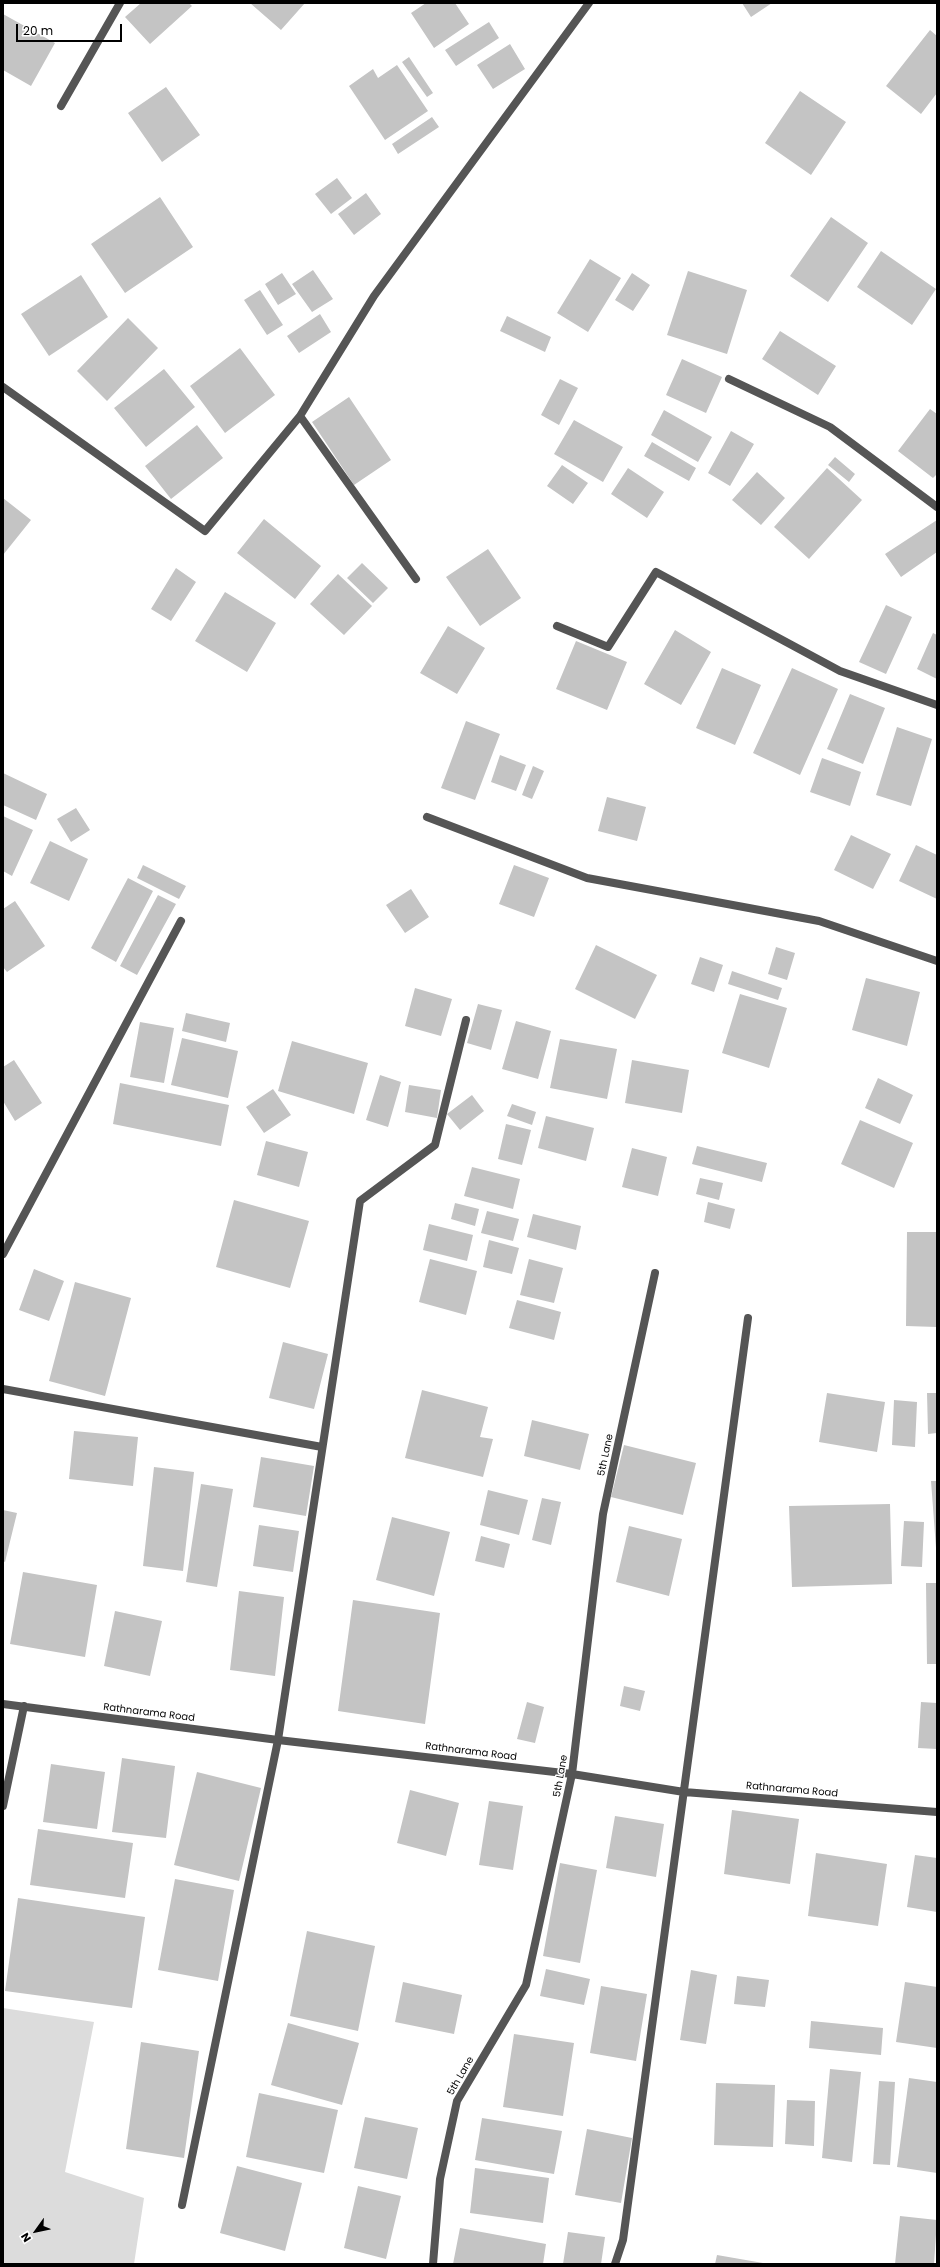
<!DOCTYPE html>
<style>
body{margin:0}
#map{position:relative;width:940px;height:2267px;overflow:hidden;background:#fff;font-family:Poppins,sans-serif}
canvas{display:block}
.frame{position:absolute;inset:0;border:4px solid #000;pointer-events:none}
.north{position:absolute;left:16px;top:2211px;width:40px;height:40px;-webkit-text-stroke:3px #fff;paint-order:stroke;rotate:237deg;font-size:11px;font-weight:700;line-height:16px;text-align:center;color:#000}
.north::after{content:'';display:block;margin:auto;width:14px;height:18px;background:#000;clip-path:polygon(50% 0,100% 100%,50% 72%,0 100%)}
.scale{position:absolute;left:16px;top:24px;width:106px;height:18px;box-sizing:border-box;border:2px solid #000;border-top:0;padding-left:5px;font-size:12px;line-height:14px;white-space:nowrap;color:#000;-webkit-text-stroke:3px #fff;paint-order:stroke}
</style>
<div id="map">
<canvas width="940" height="2267"></canvas>
<div class="frame"></div>
<div class="north">N</div>
<div class="scale">20 m</div>
</div>
<script>
const c = document.querySelector('canvas').getContext('2d');
c.lineJoin = 'round';
function fill(path, color) {
  c.fillStyle = color;
  c.fill(path, 'evenodd');
}
function stroke(path, color, width, dash) {
  c.strokeStyle = color;
  c.lineWidth = width;
  c.lineCap = dash ? 'butt' : 'round';
  c.setLineDash(dash || []);
  c.stroke(path);
}
function drawText(font, color, halo, rows, align = 'center') {
  c.font = font + ' Poppins,sans-serif';
  c.lineWidth = 3;
  c.setLineDash([]);
  c.textBaseline = 'middle';
  c.strokeStyle = halo;
  c.fillStyle = color;
  for (const [text, x, y, turn = 0] of rows) {
    c.save();
    c.translate(x, y);
    c.rotate((+turn || 0) * Math.PI / 180);
    c.textAlign = isNaN(turn) ? turn : align;
    if (halo) c.strokeText(text, 0, 0);
    c.fillText(text, 0, 0);
    c.restore();
  }
}
const green = new Path2D(`
 M3 2008 94 2022 65 2172 144 2198 134 2264H3Z`);
const building = new Path2D(`
 M141 3H189L192 6 150 44 125 17Z
 M250 3H305L281 30Z
 M426 3H455L469 24 434 48 411 13Z
 M742 3H772L751 17Z
 M3 14 55 43 31 86 3 70Z
 M489 22 499 38 456 66 445 50Z
 M930 30 937 36V93L921 114 886 86Z
 M510 44 525 69 493 89 477 65Z
 M409 57 433 93 427 97 402 62Z
 M397 65 428 111 385 140 349 86 373 69 378 78Z
 M166 87 200 135 162 162 128 113Z
 M800 91 846 122 811 175 765 143Z
 M432 117 439 127 398 154 392 144Z
 M337 178 352 198 331 214 315 194Z
 M366 193 381 214 354 235 338 214Z
 M160 197 193 247 125 293 91 244Z
 M831 217 868 243 828 302 790 276Z
 M881 251 936 289 912 325 857 287Z
 M590 259 621 278 588 332 557 313Z
 M313 270 333 299 312 312 292 284Z
 M688 271 747 290 727 354 667 335Z
 M282 273 296 294 278 305 265 284Z
 M632 273 650 285 633 311 615 300Z
 M81 275 108 317 49 356 21 314Z
 M260 290 283 325 267 335 244 300Z
 M320 314 331 332 299 353 287 336Z
 M507 316 551 337 545 352 500 331Z
 M128 318 158 348 107 401 77 371Z
 M780 331 836 366 818 395 762 359Z
 M240 348 275 395 225 433 190 386Z
 M682 359 722 377 706 413 666 395Z
 M164 369 195 407 146 447 114 408Z
 M560 379 578 388 559 425 541 415Z
 M349 397 391 460 354 485 312 422Z
 M930 409 937 414V474L933 478 898 451Z
 M664 410 712 437 698 462 651 435Z
 M574 420 623 447 603 482 554 454Z
 M197 425 223 458 171 499 145 466Z
 M731 431 754 444 730 486 708 473Z
 M652 442 696 468 689 481 644 456Z
 M835 457 855 474 849 482 828 465Z
 M562 465 588 483 573 504 547 486Z
 M628 468 664 492 647 518 611 494Z
 M827 468 862 500 809 559 774 527Z
 M757 472 785 498 761 525 732 500Z
 M3 498 31 520 3 555Z
 M264 519 321 566 295 599 237 553Z
 M937 520V552L901 577 885 554Z
 M488 549 521 598 480 626 446 577Z
 M362 563 388 588 373 603 347 578Z
 M176 568 196 582 171 621 151 609Z
 M338 574 372 606 344 635 310 604Z
 M225 592 276 623 247 672 195 641Z
 M886 605 912 617 886 674 859 662Z
 M448 626 485 648 457 694 420 673Z
 M675 630 711 652 681 705 644 684Z
 M933 633 937 635V679L917 669Z
 M576 641 627 662 607 710 556 689Z
 M722 668 761 685 735 745 696 728Z
 M792 668 838 689 800 775 753 753Z
 M850 694 885 708 863 764 827 749Z
 M466 721 500 734 475 800 441 788Z
 M897 727 932 739 911 806 876 795Z
 M500 755 526 765 516 791 491 782Z
 M822 758 861 772 850 806 810 792Z
 M533 766 544 771 532 799 522 795Z
 M3 773 47 794 36 820 3 805Z
 M607 797 646 807 637 841 598 831Z
 M76 808 90 830 71 842 57 819Z
 M3 816 33 830 12 876 3 871Z
 M851 835 891 854 873 889 834 870Z
 M50 841 88 859 69 901 30 883Z
 M916 845 937 855V899L899 881Z
 M143 865 186 886 179 899 137 878Z
 M514 865 549 878 534 917 499 904Z
 M128 878 153 891 116 962 91 948Z
 M411 889 429 917 405 933 386 905Z
 M158 895 176 904 137 975 120 966Z
 M15 901 45 946 7 972 3 967V909Z
 M596 945 657 975 635 1019 575 989Z
 M776 947 795 953 787 980 768 974Z
 M700 957 723 965 714 992 691 984Z
 M732 971 782 988 778 1000 728 984Z
 M866 978 920 992 907 1046 852 1030Z
 M415 988 452 999 441 1036 405 1026Z
 M740 994 787 1008 769 1068 722 1053Z
 M478 1004 502 1010 491 1050 467 1043Z
 M186 1013 230 1023 226 1042 182 1031Z
 M516 1021 551 1031 538 1079 502 1069Z
 M140 1022 174 1028 164 1083 130 1077Z
 M182 1038 238 1051 228 1098 171 1085Z
 M560 1039 617 1049 607 1099 550 1088Z
 M292 1041 368 1063 354 1114 278 1091Z
 M14 1060 42 1103 15 1121 3 1101V1067Z
 M632 1060 689 1070 682 1113 625 1103Z
 M380 1075 401 1082 388 1127 366 1120Z
 M878 1078 913 1095 900 1124 865 1108Z
 M120 1083 229 1105 221 1146 113 1124Z
 M409 1085 441 1090 437 1118 405 1112Z
 M273 1089 291 1115 264 1133 246 1107Z
 M472 1095 484 1111 460 1130 447 1114Z
 M512 1104 536 1112 532 1125 507 1116Z
 M546 1116 594 1128 586 1161 538 1148Z
 M860 1120 913 1143 894 1188 841 1164Z
 M506 1124 531 1130 522 1165 498 1159Z
 M266 1141 308 1152 299 1187 257 1175Z
 M697 1146 767 1163 762 1182 692 1164Z
 M632 1148 667 1157 658 1196 622 1187Z
 M472 1167 520 1179 513 1209 464 1196Z
 M700 1178 723 1183 719 1200 696 1194Z
 M234 1200 309 1221 290 1288 216 1267Z
 M708 1202 735 1209 730 1229 704 1222Z
 M455 1203 479 1209 475 1226 451 1219Z
 M487 1211 519 1219 513 1241 481 1233Z
 M533 1214 581 1226 576 1250 527 1237Z
 M429 1224 473 1235 467 1261 423 1250Z
 M907 1232H937V1327L906 1326Z
 M489 1240 519 1248 512 1274 483 1267Z
 M430 1259 477 1271 466 1315 419 1302Z
 M529 1259 563 1268 554 1303 520 1295Z
 M34 1269 64 1281 49 1321 19 1310Z
 M75 1282 131 1298 105 1396 49 1381Z
 M517 1300 561 1312 554 1340 509 1328Z
 M283 1342 328 1354 314 1409 269 1398Z
 M422 1390 488 1407 480 1437 493 1439 483 1477 405 1458Z
 M827 1393 885 1402 877 1452 819 1442Z
 M927 1393H937V1433L928 1434Z
 M894 1400 917 1402 915 1447 892 1445Z
 M532 1420 589 1434 580 1470 524 1456Z
 M74 1431 138 1437 133 1486 69 1479Z
 M624 1445 696 1463 683 1515 611 1497Z
 M261 1457 314 1466 306 1516 253 1507Z
 M154 1467 194 1472 183 1571 143 1566Z
 M931 1481H937V1548H936Z
 M201 1484 233 1489 217 1587 186 1582Z
 M488 1490 528 1500 519 1535 480 1525Z
 M542 1498 561 1502 551 1545 532 1540Z
 M890 1504 892 1584 792 1587 789 1506Z
 M3 1510 17 1513 5 1562 3 1561Z
 M392 1517 450 1532 434 1596 376 1580Z
 M904 1521 924 1522 922 1567 901 1566Z
 M259 1525 299 1531 293 1572 253 1566Z
 M629 1526 682 1539 669 1596 616 1582Z
 M481 1536 510 1544 504 1568 475 1561Z
 M23 1572 97 1585 85 1657 10 1644Z
 M926 1583H937V1664H927Z
 M239 1591 284 1597 275 1676 230 1670Z
 M353 1600 440 1613 425 1724 338 1711Z
 M115 1611 162 1621 150 1676 104 1666Z
 M624 1686 645 1691 640 1711 620 1706Z
 M527 1702 544 1707 535 1743 517 1739Z
 M921 1702 937 1703V1749L918 1748Z
 M122 1758 175 1766 166 1838 112 1832Z
 M51 1764 105 1772 97 1829 43 1822Z
 M197 1772 261 1788 239 1881 174 1865Z
 M410 1790 459 1803 446 1856 397 1843Z
 M489 1801 523 1806 513 1870 479 1865Z
 M732 1810 799 1819 790 1884 724 1874Z
 M615 1816 664 1824 656 1877 606 1868Z
 M38 1829 133 1843 125 1898 30 1885Z
 M816 1853 887 1864 878 1926 808 1916Z
 M915 1855 937 1858V1912L907 1907Z
 M560 1863 597 1870 580 1963 543 1956Z
 M175 1879 234 1890 218 1981 158 1970Z
 M18 1898 145 1917 132 2008 5 1991Z
 M307 1931 375 1946 358 2031 290 2016Z
 M546 1969 590 1979 584 2005 540 1996Z
 M691 1970 717 1975 706 2044 680 2040Z
 M737 1976 769 1980 765 2007 734 2004Z
 M403 1982 462 1995 454 2034 395 2022Z
 M905 1982 937 1987V2048L896 2042Z
 M601 1986 647 1994 636 2061 590 2053Z
 M811 2021 883 2028 881 2055 809 2048Z
 M288 2023 359 2043 342 2105 271 2085Z
 M514 2034 574 2043 563 2116 503 2107Z
 M141 2042 199 2051 184 2158 126 2149Z
 M830 2069 861 2072 852 2162 822 2158Z
 M909 2078 937 2082V2173L897 2167Z
 M879 2081 895 2082 890 2165 873 2164Z
 M716 2083 775 2085 773 2147 714 2145Z
 M259 2093 338 2110 324 2173 246 2157Z
 M787 2100 815 2101 814 2146 785 2144Z
 M365 2117 418 2128 407 2179 354 2168Z
 M482 2118 562 2131 554 2174 475 2160Z
 M587 2129 632 2138 621 2203 575 2195Z
 M237 2166 302 2183 285 2251 220 2233Z
 M475 2168 549 2178 543 2223 470 2213Z
 M358 2186 401 2196 386 2259 344 2248Z
 M900 2216 937 2220 934 2264H895Z
 M460 2228 546 2244 543 2264H453Z
 M568 2232 605 2237 601 2264H563Z
 M717 2255 763 2263V2264H715Z`);
const minor = new Path2D(`
 M61 106 120 3
 M729 379 830 427 937 507
 M3 387 205 531 300 416 374 296 589 3
 M300 416 416 579
 M557 626 608 647 656 572 840 671 937 705
 M427 817 587 878 819 921 937 961
 M3 1254 181 921
 M3 1389 322 1447
 M3 1704 278 1740 572 1774 684 1792 937 1812
 M3 1806 24 1706
 M182 2205 278 1740 360 1201 435 1145 466 1020
 M433 2264 440 2179 457 2101 526 1985 572 1774 603 1514 655 1273
 M615 2264 623 2240 748 1318`);
const streetNames = [
 ["5th Lane",606,1455,-78],
 ["Rathnarama Road",149,1713,7],
 ["Rathnarama Road",471,1752,7],
 ["5th Lane",561,1776,-80],
 ["Rathnarama Road",792,1790,5],
 ["5th Lane",461,2076,-60]
];
fill(green, '#dcdcdc');
fill(building, '#c4c4c4');
stroke(minor, '#555', 8);
drawText('10px', '#000', '#fff', streetNames);
</script>
